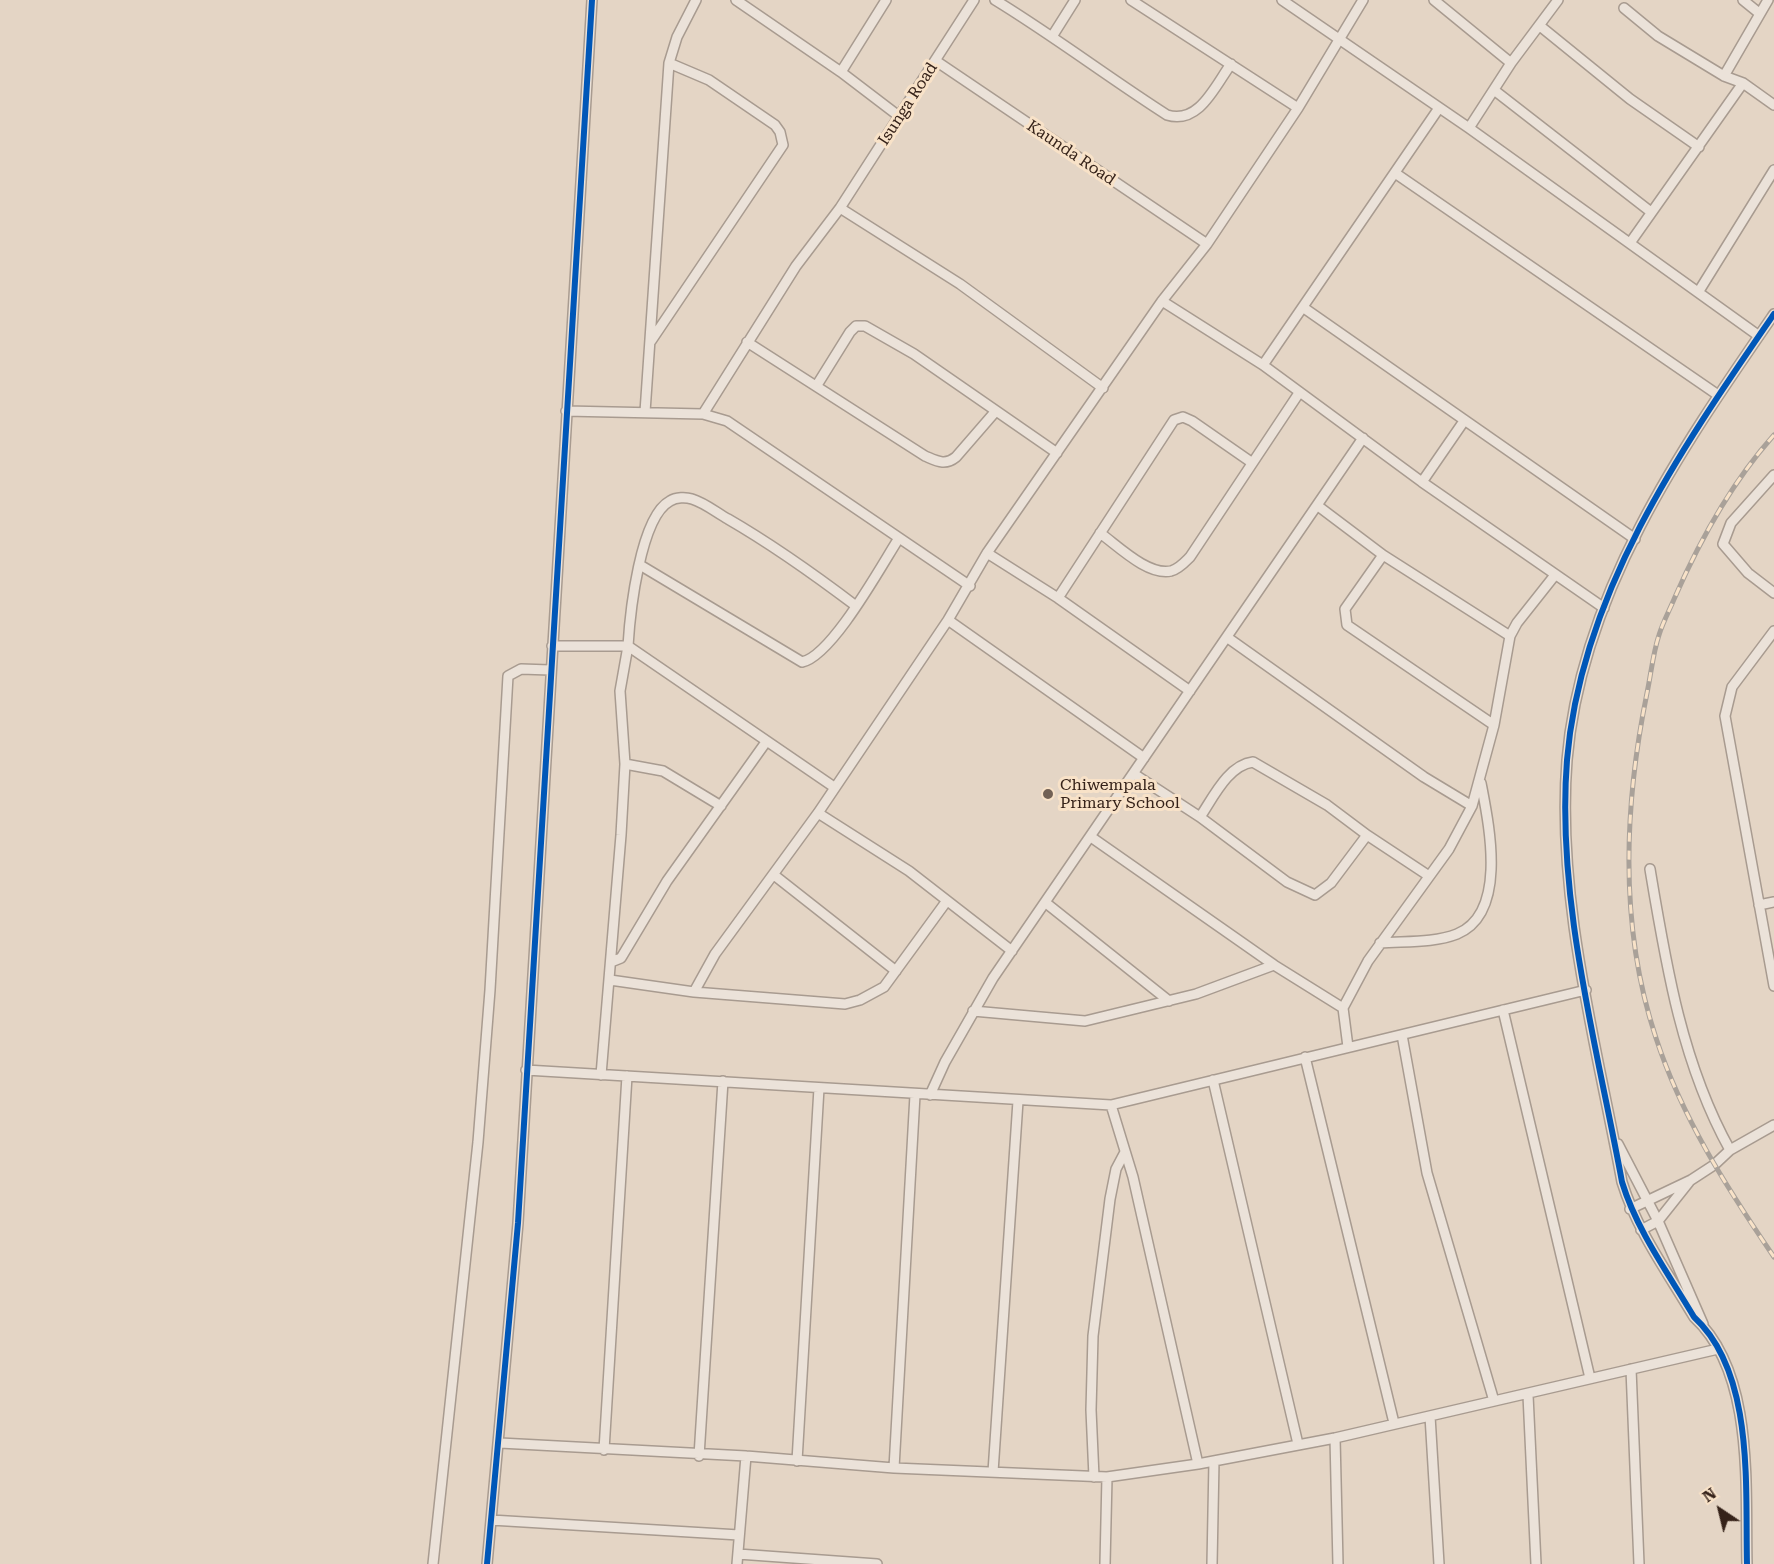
<!DOCTYPE html>
<style>
body{margin:0}
#map{position:relative;width:1774px;height:1564px;overflow:hidden;background:#e4d5c5;font-family:"Roboto Serif",serif}
canvas{display:block}
.north{position:absolute;left:1690px;top:1480px;width:60px;height:60px;-webkit-text-stroke:4px #f8e2c8;paint-order:stroke;rotate:325deg;font-size:16px;font-weight:700;line-height:24px;text-align:center;color:#352219}
.north::after{content:'';display:block;margin:auto;width:21px;height:27px;background:#352219;clip-path:polygon(50% 0,100% 100%,50% 72%,0 100%)}
</style>
<div id="map">
<canvas width="1774" height="1564"></canvas>
<div class="north">N</div>
</div>
<script>
const c = document.querySelector('canvas').getContext('2d');
c.lineJoin = 'round';
function stroke(path, color, width, dash) {
  c.strokeStyle = color;
  c.lineWidth = width;
  c.lineCap = dash ? 'butt' : 'round';
  c.setLineDash(dash || []);
  c.stroke(path);
}
function drawText(font, color, halo, rows, align = 'center') {
  c.font = font + ' "Roboto Serif",serif';
  c.lineWidth = 6;
  c.setLineDash([]);
  c.textBaseline = 'middle';
  c.strokeStyle = halo;
  c.fillStyle = color;
  for (const [text, x, y, turn = 0] of rows) {
    c.save();
    c.translate(x, y);
    c.rotate((+turn || 0) * Math.PI / 180);
    c.textAlign = isNaN(turn) ? turn : align;
    if (halo) c.strokeText(text, 0, 0);
    c.fillText(text, 0, 0);
    c.restore();
  }
}
const minor = new Path2D(`
 M736 0 841 72 900 117
 M995 0C1054 36 1109 78 1167 115 1199 125 1215 86 1231 64
 M1131 0 1298 108
 M1282 0 1469 128 1759 336
 M1434 0 1511 63
 M1743 0 1759 13
 M1624 8 1658 36 1724 76 1743 83 1774 105
 M1540 26 1630 99 1699 147
 M1053 35 1075 0
 M936 61 1207 244
 M841 72 886 0
 M1724 76 1768 0
 M1494 90 1651 212
 M1469 128 1511 63 1558 0
 M1395 173 1718 395
 M840 208 960 284 1103 388
 M1630 243 1743 83
 M1699 291 1774 170
 M1162 301 1263 365 1422 482 1604 608
 M1304 308 1635 539
 M651 341 783 145 780 132 775 125 709 80 669 63
 M747 342 925 456C937 461 945 466 956 457L995 412
 M1263 365 1439 108
 M817 385 850 332 856 326H865L914 354 1057 453
 M566 411 703 414 727 421 970 586
 M645 412 669 63 677 37 696 0
 M703 414 796 266 840 208 974 0
 M1774 475 1731 523 1723 544 1748 573 1774 593
 M1422 482 1464 421
 M1318 506 1383 555 1345 609 1347 625 1494 725
 M1100 533C1118 546 1148 576 1171 571 1179 569 1185 562 1190 557L1299 393
 M987 553 1058 598 1190 691
 M1383 555 1510 636
 M640 565 802 662C832 656 881 566 899 538
 M1058 598 1174 420 1183 417 1192 421 1251 462
 M948 620 1144 758
 M1774 631 1732 687 1725 716 1774 986
 M1228 638 1424 777 1472 806
 M552 646H628L620 691 625 764 621 835 601 1075
 M625 764 663 771 721 806
 M1134 774 1200 817 1287 882 1315 895 1331 883 1367 835 1429 876
 M834 787 628 646C630 613 640 517 670 501 676 497 686 497 692 499 705 503 717 513 728 519 773 545 815 575 856 606
 M818 813 909 871 1012 951
 M1200 817C1213 798 1228 765 1253 762L1327 805 1367 835
 M1091 837 1274 965
 M1650 869C1666 965 1682 1064 1730 1150
 M774 875 896 971
 M1046 903 1169 1001
 M1759 905 1774 902
 M1380 943C1405 941 1434 943 1457 934 1508 913 1489 825 1481 783
 M611 962 621 958 667 881 766 742
 M610 980 694 992 845 1004 860 1000 884 987 946 902
 M694 992 715 954 818 813 948 620 987 553 1162 301 1207 244 1298 108 1363 0
 M1343 1008 1368 961 1449 849 1472 806 1494 725 1510 636 1517 623 1555 575
 M1503 1010 1590 1378
 M973 1011 1085 1021 1196 994 1274 965 1343 1008 1348 1047
 M1402 1035 1427 1173 1494 1401
 M1305 1057 1394 1423
 M526 1070 1111 1105 1586 990
 M1213 1080 1298 1444
 M930 1095 945 1062 993 978 1363 438
 M1111 1105 1133 1177 1198 1464
 M1618 1144 1658 1221 1703 1324
 M1630 1209 1691 1180 1714 1165 1730 1150 1774 1125
 M1641 1230 1658 1221 1689 1182
 M1631 1369 1639 1564
 M1528 1395 1536 1564
 M1430 1416 1439 1564
 M1335 1438 1338 1564
 M500 1443 746 1456 894 1468 1107 1477 1198 1464 1335 1438 1718 1349
 M604 1450 627 1076
 M699 1456 723 1081
 M797 1461 819 1088
 M894 1468 915 1095
 M993 1472 1018 1101
 M1094 1477 1091 1410 1093 1336 1110 1199 1116 1169 1125 1152
 M491 1520 739 1535
 M738 1554 877 1564
 M433 1564 478 1142 490 990 508 676 521 669 550 670
 M487 1564 518 1223 592 0
 M737 1564 746 1456
 M1105 1564 1107 1477
 M1212 1564 1214 1461
 M1747 1564C1745 1488 1755 1373 1694 1317 1668 1273 1637 1231 1622 1182 1597 1046 1556 899 1567 760 1581 593 1681 449 1774 314`);
const rail = new Path2D(`
 M1774 435C1732 482 1700 540 1675 597 1670 609 1663 622 1659 635 1653 653 1651 674 1647 693 1624 806 1619 927 1656 1038 1682 1118 1727 1188 1774 1257`);
const cycleway = new Path2D(`
 M487 1564 518 1223 592 0
 M1747 1564C1745 1488 1755 1373 1694 1317 1668 1273 1637 1231 1622 1182 1597 1046 1556 899 1567 760 1581 593 1681 449 1774 314`);
const markers = [
 [1048,794,6,"#726155"]
];
const streetNames = [
 ["Isunga Road",908,104,-57],
 ["Kaunda Road",1071,153,34]
];
const poiNames = [
 ["Chiwempala",1060,785],
 ["Primary School",1060,803]
];
stroke(minor, '#a89b90', 12);
stroke(minor, '#ebe2d9', 9);
stroke(rail, '#a9a199', 5);
stroke(rail, '#f8e2c8', 3, [9]);
stroke(cycleway, '#0057b8', 6);
for (const [x, y, r, color] of markers) {
  const dot = new Path2D();
  dot.arc(x, y, r, 0, 2 * Math.PI);
  c.fillStyle = color;
  c.fill(dot);
  stroke(dot, '#f8e2c8', 2);
}
drawText('16px', '#352219', '#f8e2c8', streetNames);
drawText('16px', '#352219', '#f8e2c8', poiNames, 'left');
</script>
